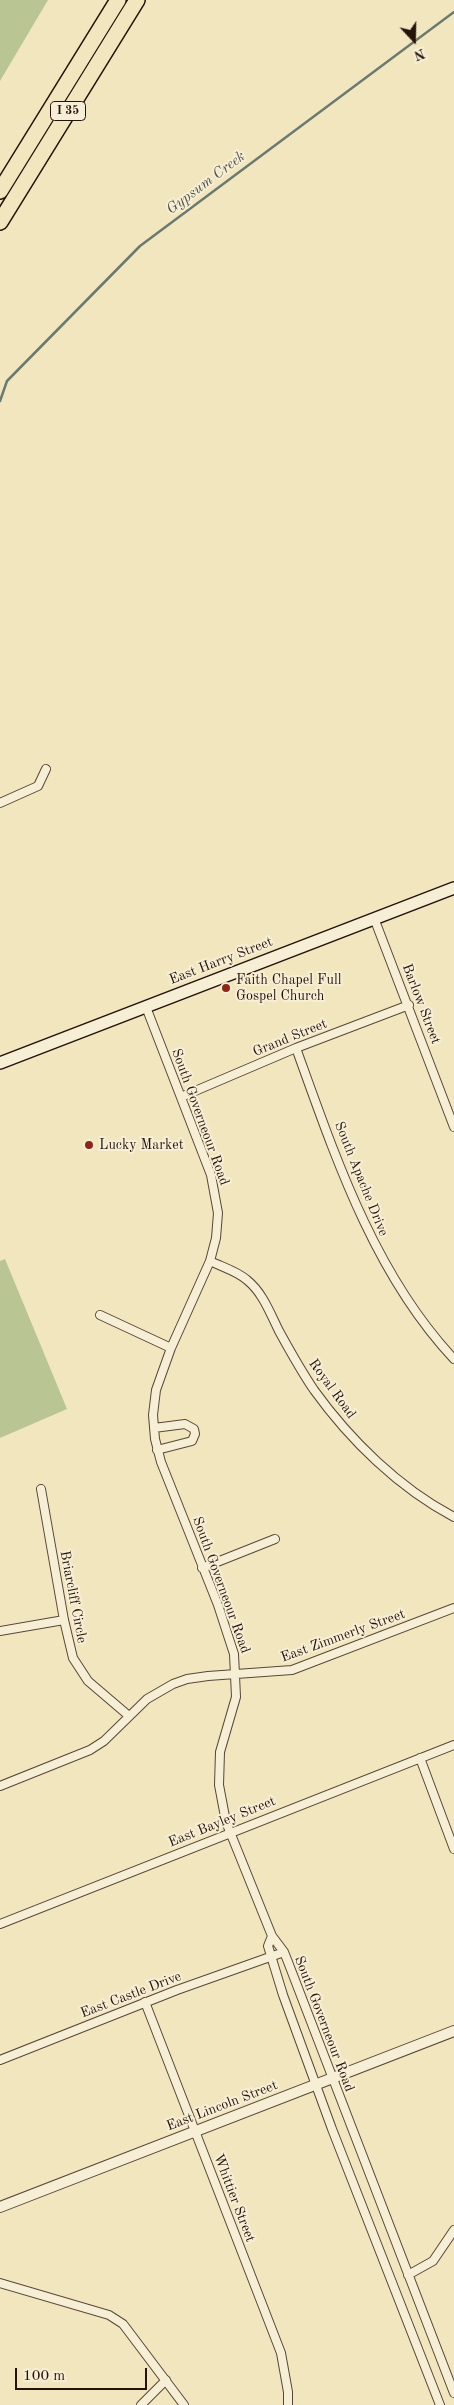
<!DOCTYPE html>
<style>
body{margin:0}
#map{position:relative;width:454px;height:2405px;overflow:hidden;background:#f2e6bf;font-family:"Old Standard TT",serif}
canvas{display:block}
.north{position:absolute;left:389px;top:15px;width:50px;height:50px;-webkit-text-stroke:4px #f7efd5;paint-order:stroke;rotate:159deg;font-size:14px;font-weight:700;line-height:20px;text-align:center;color:#24120b}
.north::after{content:'';display:block;margin:auto;width:18px;height:22px;background:#24120b;clip-path:polygon(50% 0,100% 100%,50% 72%,0 100%)}
.scale{position:absolute;left:15px;top:2368px;width:132px;height:22px;box-sizing:border-box;border:2px solid #24120b;border-top:0;padding-left:6px;font-size:15px;line-height:18px;white-space:nowrap;color:#24120b;-webkit-text-stroke:4px #f7efd5;paint-order:stroke}
</style>
<div id="map">
<canvas width="454" height="2405"></canvas>
<div class="north">N</div>
<div class="scale">100 m</div>
</div>
<script>
const c = document.querySelector('canvas').getContext('2d');
c.lineJoin = 'round';
function fill(path, color) {
  c.fillStyle = color;
  c.fill(path, 'evenodd');
}
function stroke(path, color, width, dash) {
  c.strokeStyle = color;
  c.lineWidth = width;
  c.lineCap = dash ? 'butt' : 'round';
  c.setLineDash(dash || []);
  c.stroke(path);
}
function drawText(font, color, halo, rows, align = 'center') {
  c.font = font + ' "Old Standard TT",serif';
  c.lineWidth = 4;
  c.setLineDash([]);
  c.textBaseline = 'middle';
  c.strokeStyle = halo;
  c.fillStyle = color;
  for (const [text, x, y, turn = 0] of rows) {
    c.save();
    c.translate(x, y);
    c.rotate((+turn || 0) * Math.PI / 180);
    c.textAlign = isNaN(turn) ? turn : align;
    if (halo) c.strokeText(text, 0, 0);
    c.fillText(text, 0, 0);
    c.restore();
  }
}
const green = new Path2D(`
 M0 0H48L0 81Z
 M5 1259 67 1409 0 1438V1261Z`);
const stream = new Path2D(`
 M0 401 7 381 140 246 454 12`);
const minor = new Path2D(`
 M0 803 38 786 46 769
 M374 918 454 1127
 M146 1007 211 1175 218 1213 216 1238 210 1261 171 1348 156 1390 153 1415 155 1439 161 1462 218 1605 234 1654 236 1697 220 1752 219 1785 226 1822 272 1936 284 1952 288 1962 454 2393
 M296 1048C335 1156 374 1274 454 1359
 M181 1097 296 1048 409 1005
 M210 1261C222 1267 237 1271 247 1280 263 1293 270 1313 279 1331 290 1351 301 1371 314 1390 350 1440 399 1488 454 1517
 M100 1315 171 1348
 M154 1428 185 1424 194 1429 195 1434 192 1441 157 1450
 M41 1489 64 1620 73 1658 88 1681 129 1716
 M202 1568 275 1539
 M0 1631 64 1620
 M420 1758 454 1849
 M0 1786 90 1750 104 1741 147 1699 173 1684 187 1679 208 1676 292 1670 454 1608
 M0 1924 454 1745
 M272 1936 268 1946 283 1995 332 2129 440 2405
 M145 2002 281 2353 288 2392V2405
 M0 2060 177 1990 284 1952
 M408 2275 433 2261 454 2230
 M0 2283 109 2315 123 2324 184 2405
 M141 2405 166 2380`);
const tertiary = new Path2D(`
 M0 2207 454 2031`);
const secondary = new Path2D(`
 M0 1063 454 888`);
const motorway = new Path2D(`
 M0 191 118 0
 M0 222 137 0`);
const markers = [
 [226,988,5,"#8f2418"],
 [89,1145,5,"#8f2418"]
];
const shields = [
 [68,111,35]
];
const shieldNames = [
 ["I 35",68,111]
];
const streetNames = [
 ["East Harry Street",221,961,-21],
 ["Barlow Street",421,1004,69],
 ["Grand Street",290,1038,-22],
 ["South Governeour Road",200,1117,70],
 ["South Apache Drive",361,1179,68],
 ["Royal Road",332,1389,54],
 ["South Governeour Road",221,1585,70],
 ["Briarcliff Circle",73,1597,79],
 ["East Zimmerly Street",343,1636,-20],
 ["East Bayley Street",222,1822,-22],
 ["East Castle Drive",131,1995,-21],
 ["South Governeour Road",324,2024,69],
 ["East Lincoln Street",222,2106,-21],
 ["Whittier Street",234,2198,69]
];
const poiNames = [
 ["Faith Chapel Full",236,980],
 ["Gospel Church",236,996],
 ["Lucky Market",99,1145]
];
const waterNames = [
 ["Gypsum Creek",206,183,-37]
];
fill(green, '#b9c593');
stroke(stream, '#6b7a70', 2.5);
stroke(minor, '#584738', 10);
stroke(tertiary, '#584738', 12);
stroke(secondary, '#24120b', 14);
stroke(motorway, '#24120b', 18);
stroke(minor, '#f7efd5', 8);
stroke(tertiary, '#f7efd5', 10);
stroke(secondary, '#f7efd5', 11);
stroke(motorway, '#f2e6bf', 15);
for (const [x, y, r, color] of markers) {
  const dot = new Path2D();
  dot.arc(x, y, r, 0, 2 * Math.PI);
  c.fillStyle = color;
  c.fill(dot);
  stroke(dot, '#f7efd5', 2);
}
for (const [x, y, w] of shields) {
  const box = new Path2D();
  box.roundRect(x - w / 2, y - 9.5, w, 19, 4);
  c.fillStyle = '#f7efd5';
  c.fill(box);
  stroke(box, '#24120b', 1);
}
drawText('bold 12px', '#24120b', null, shieldNames);
drawText('14px', '#24120b', '#f7efd5', streetNames);
drawText('14px', '#24120b', '#f7efd5', poiNames, 'left');
drawText('italic 15px', '#4e4f46', '#f7efd5', waterNames);
</script>
